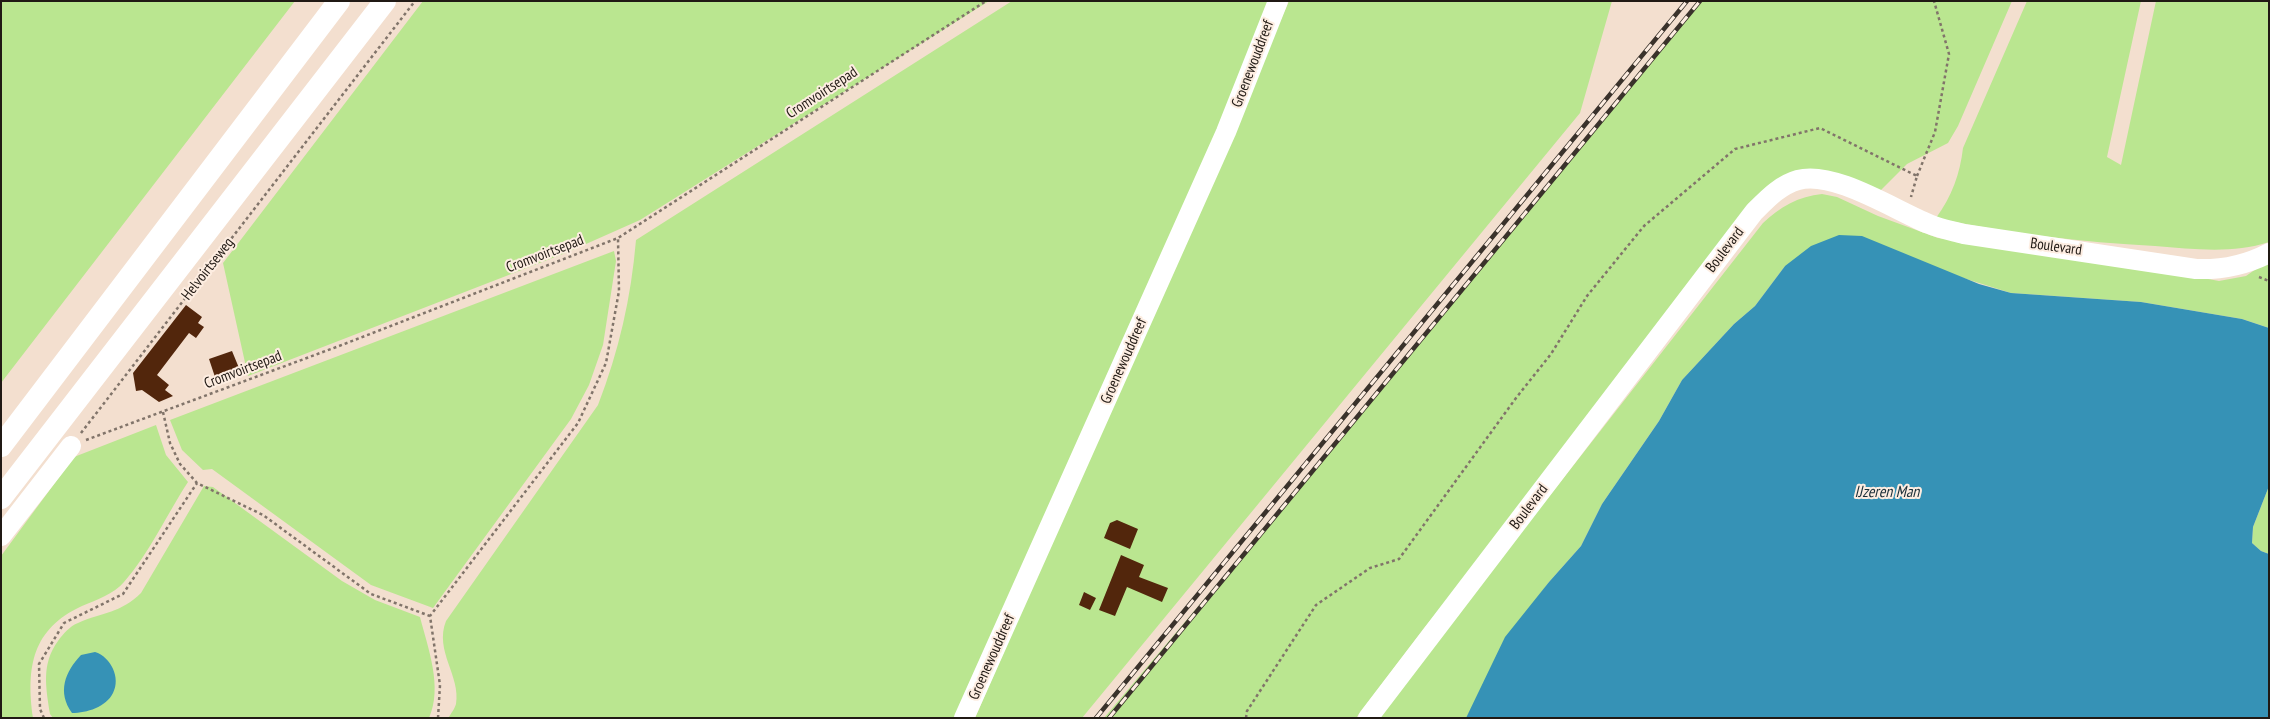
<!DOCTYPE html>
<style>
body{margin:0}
#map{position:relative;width:2270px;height:719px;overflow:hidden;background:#f3dfcf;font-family:"PT Sans Narrow",sans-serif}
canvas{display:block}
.frame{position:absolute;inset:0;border:2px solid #201914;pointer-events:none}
</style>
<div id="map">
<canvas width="2270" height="719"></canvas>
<div class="frame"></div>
</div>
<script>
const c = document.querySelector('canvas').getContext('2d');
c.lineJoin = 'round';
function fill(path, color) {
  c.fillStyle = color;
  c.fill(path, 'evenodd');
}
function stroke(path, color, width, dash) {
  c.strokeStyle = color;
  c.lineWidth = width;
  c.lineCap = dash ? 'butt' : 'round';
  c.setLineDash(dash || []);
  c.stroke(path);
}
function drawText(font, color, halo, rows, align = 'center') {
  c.font = font + ' "PT Sans Narrow",sans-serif';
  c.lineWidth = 4;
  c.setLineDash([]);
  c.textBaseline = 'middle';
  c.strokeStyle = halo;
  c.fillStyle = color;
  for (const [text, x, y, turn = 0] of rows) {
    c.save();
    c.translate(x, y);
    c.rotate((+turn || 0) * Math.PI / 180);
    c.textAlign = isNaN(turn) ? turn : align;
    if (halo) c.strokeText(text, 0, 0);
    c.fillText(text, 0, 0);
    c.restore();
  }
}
const green = new Path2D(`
 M1 1H295L1 383Z
 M423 1H989L640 220 568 252 248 376 223 263Z
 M1012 1H1276L957 718H448C451 714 455 708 456 704 461 676 434 651 446 621L598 405C619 351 631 298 636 240Z
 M1289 1H1612L1580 113 1082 718H975Z
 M1699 1H2012L1958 126 1948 143 1907 164 1879 192 1796 172 1425 627 1356 718H1104L1431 330Z
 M2027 1H2141L2107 157 2121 165 2156 1H2269V242C2232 254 2194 249 2155 246 2081 242 2009 234 1936 218 1952 196 1960 174 1963 148Z
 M1822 194 1837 197 1878 216 1938 238 2117 262 2219 281 2246 276 2269 260V328L2242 319 2141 302 2011 293 1963 278 1785 266 1755 306 1734 324 1682 380 1659 421 1602 504 1581 546 1549 582 1530 608 1466 718H1380L1454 618 1763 223C1780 207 1799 196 1822 194Z
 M614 251 616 261 603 345 589 385 571 419 433 608 371 585 212 469 203 470 182 450 170 420Z
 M156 425 166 455 188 482C167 514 149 554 124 582 114 594 96 600 82 606 32 629 26 667 33 718H1V556L74 457Z
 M204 486 213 487 342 581 375 600 420 617C428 648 443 687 429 718H53L50 714C46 688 41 664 58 641 63 634 70 626 78 623 103 612 121 613 141 593Z
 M2269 486V554L2261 551 2252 543 2253 527Z`);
const water = new Path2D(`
 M1839 235 1862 236 1979 284 2011 293 2141 302 2242 319 2269 328V486L2253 527 2252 543 2261 551 2269 554V718H1466L1505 637 1549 582 1581 546 1602 504 1659 421 1682 380 1734 324 1755 306 1785 266 1811 246Z
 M95 652C111 657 121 678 113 693 106 707 87 713 72 713 57 692 65 672 81 655Z`);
const building = new Path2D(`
 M186 305 202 317 198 323 204 327 196 338 189 333 157 375 169 385 165 390 173 396 159 402 142 390 136 391 133 373Z
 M232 351 239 368 215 377 209 359Z
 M1117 520 1138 529 1130 549 1104 538 1110 523Z
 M1121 555 1144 565 1139 577 1168 588 1162 602 1127 587 1115 616 1099 610Z
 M1084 592 1096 598 1090 610 1079 605Z`);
const path = new Path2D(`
 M1917 176 1935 132 1949 54 1934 1
 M2259 277 2269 281
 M163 412 170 443 180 464 197 483 263 515 371 594 430 616
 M81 433 415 1
 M86 440 339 346 618 238 986 1
 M44 718 40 709 39 664 64 623 123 594 197 483
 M438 718 440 685 430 616 578 423 606 363 619 291 618 238
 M1246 718 1247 711 1316 605 1370 568 1399 559 1516 398 1551 354 1587 296 1644 226 1735 149 1820 128 1917 176 1911 197`);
const minor = new Path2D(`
 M1 536 71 446
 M964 718 1226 132 1278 1
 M1368 718 1754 212C1767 199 1780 185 1798 180 1834 170 1896 211 1929 224 1940 229 1953 231 1964 234L2196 269C2222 270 2246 265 2269 253`);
const primary = new Path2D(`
 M1 446 339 1
 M1 498 385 1`);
const rail = new Path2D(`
 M1096 718 1687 1
 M1109 718 1700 1`);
const streetNames = [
 ["Groenewouddreef",1253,64,-69],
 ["Cromvoirtsepad",822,93,-33],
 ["Boulevard",2056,247,8],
 ["Boulevard",1725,250,-53],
 ["Cromvoirtsepad",545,254,-21],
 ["Helvoirtseweg",208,269,-52],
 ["Groenewouddreef",1124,361,-66],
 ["Cromvoirtsepad",243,370,-21],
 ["Boulevard",1529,507,-53],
 ["Groenewouddreef",992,657,-66]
];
const waterNames = [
 ["IJzeren Man",1887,492]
];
fill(green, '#bae690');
fill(water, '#3692b6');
fill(building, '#52260c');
stroke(path, '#81746a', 2.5, [3, 3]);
stroke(minor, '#fff', 20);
stroke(primary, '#fff', 22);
stroke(rail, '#3a322b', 4.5);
stroke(rail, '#fdede1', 3, [9]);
drawText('15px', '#201914', '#fdede1', streetNames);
drawText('italic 16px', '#1b2f39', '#fdede1', waterNames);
</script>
